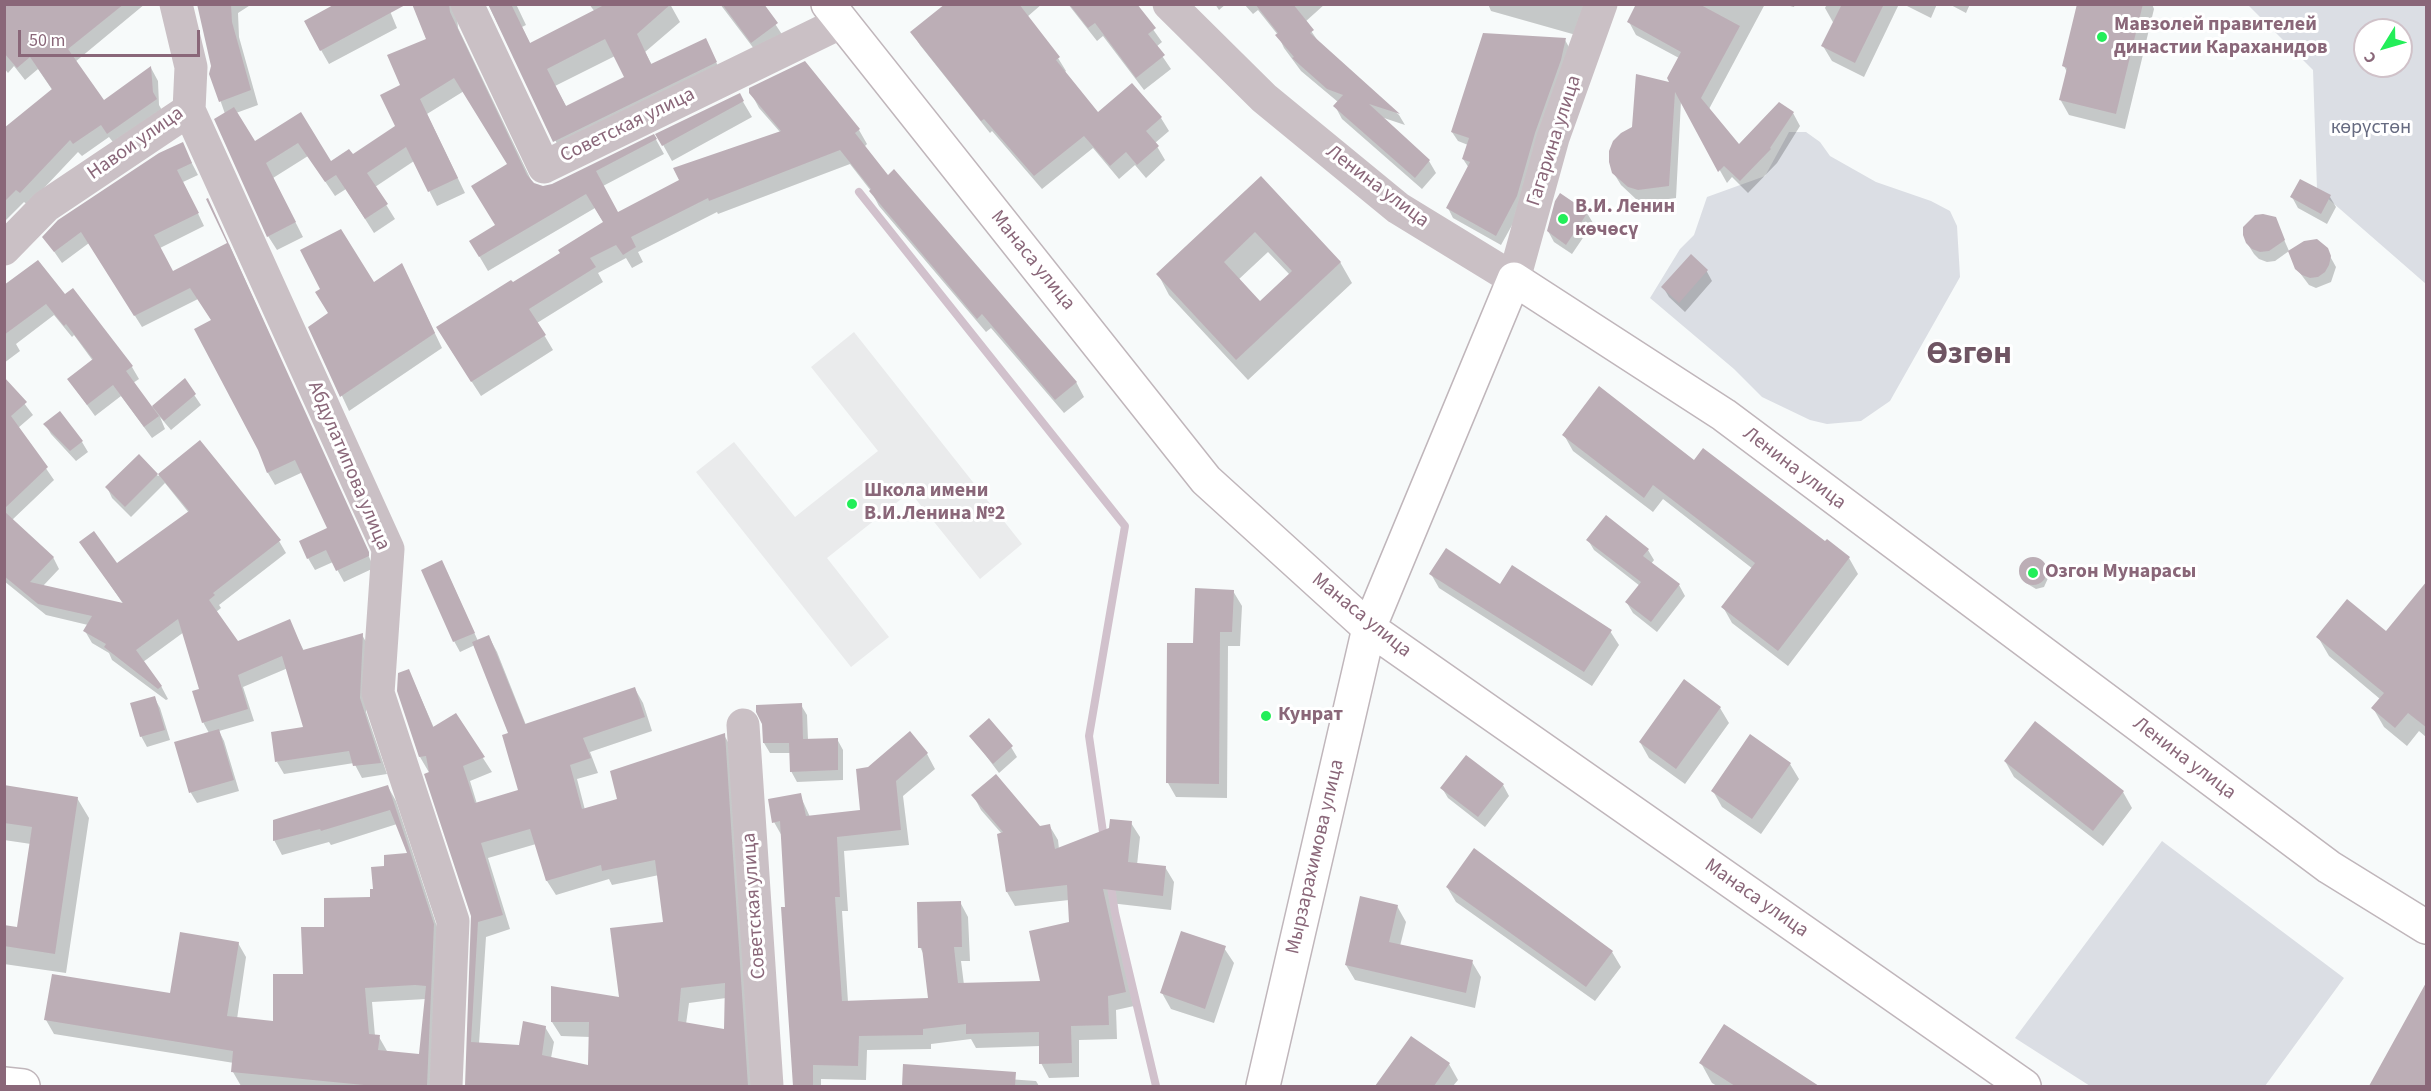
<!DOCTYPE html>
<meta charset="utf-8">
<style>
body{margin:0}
#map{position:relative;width:2431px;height:1091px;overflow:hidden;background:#f7fafa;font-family:"Source Sans 3",sans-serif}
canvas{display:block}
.frame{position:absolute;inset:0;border:6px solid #8a6779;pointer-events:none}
.north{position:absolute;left:2353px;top:18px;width:60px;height:60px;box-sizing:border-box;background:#fff;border:2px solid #d0c2c9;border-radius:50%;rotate:233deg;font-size:16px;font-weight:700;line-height:24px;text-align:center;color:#8a6779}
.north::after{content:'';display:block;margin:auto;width:21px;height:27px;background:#23ee59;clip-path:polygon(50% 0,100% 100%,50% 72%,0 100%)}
.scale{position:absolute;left:18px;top:30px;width:182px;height:27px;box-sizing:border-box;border:3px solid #8a6779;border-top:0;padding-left:8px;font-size:18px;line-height:21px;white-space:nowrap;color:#8a6779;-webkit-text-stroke:4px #fff;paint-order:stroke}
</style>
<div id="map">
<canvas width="2431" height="1091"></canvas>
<div class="frame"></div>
<div class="north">С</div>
<div class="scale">50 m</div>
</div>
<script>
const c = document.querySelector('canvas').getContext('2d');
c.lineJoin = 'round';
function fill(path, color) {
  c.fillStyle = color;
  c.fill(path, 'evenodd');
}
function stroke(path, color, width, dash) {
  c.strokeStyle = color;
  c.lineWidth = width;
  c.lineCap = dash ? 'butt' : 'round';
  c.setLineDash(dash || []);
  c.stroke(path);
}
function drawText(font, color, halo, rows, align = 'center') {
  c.font = font + ' "Source Sans 3",sans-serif';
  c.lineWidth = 6;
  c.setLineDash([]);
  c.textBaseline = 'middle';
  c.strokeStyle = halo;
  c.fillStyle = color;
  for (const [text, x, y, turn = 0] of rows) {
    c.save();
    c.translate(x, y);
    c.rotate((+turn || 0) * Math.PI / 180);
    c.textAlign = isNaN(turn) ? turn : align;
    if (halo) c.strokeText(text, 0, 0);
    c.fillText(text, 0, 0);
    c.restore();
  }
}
const built = new Path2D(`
 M854 332 1022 544 980 579 910 492 827 558 889 637 851 667 696 472 734 442 795 517 878 451 811 367Z`);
const green = new Path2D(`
 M2248 5H2426V284L2317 189 2313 70ZM2365 30H2401V66H2365Z
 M1789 132H1806L1820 142 1830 156 1876 182 1931 201 1950 211 1957 226 1960 277 1890 401 1861 421 1827 424 1810 420 1762 397 1734 369 1650 298 1680 249 1694 235 1707 197 1765 176Z
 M2162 841 2344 978 2265 1086H2090L2015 1038Z`);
const shadow = new Path2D(`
 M4 4H145L75 62 103 102 151 68 158 81 159 105 163 112 116 146 109 137 82 156 78 152 28 205 24 202 4 222V173L53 91 38 69 25 80 14 66 8 73 4 68Z
 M198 4H252L238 13 239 37 258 105 236 113 254 143 301 115 331 164 353 156 397 126 402 86 428 39 416 4H456L458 28 533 184 543 187 553 185 654 136 664 154 603 186 618 214 780 132 759 108 751 93 859 130 867 144 864 147 888 177 1076 382 1084 397 1064 413 991 328 986 332 879 206 871 191 850 164 718 214 717 212 638 252 643 262 632 268 626 258 598 273 603 282 537 323 553 350 481 396 446 342 512 284 562 253 604 223 595 208 488 271 471 242 497 226 509 165 464 91 427 114 465 193 437 206 414 161 375 187 395 219 374 233 346 189 335 196 308 156 273 178 303 237 277 250 268 236 211 74 212 66Z
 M387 4 397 28 329 64 321 50Z
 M486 4H516L526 25 522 27 531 45 595 12 589 4H670L680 22 645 52 652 65 705 40 725 80 564 158 489 6ZM615 56 626 77 567 108 555 86Z
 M720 4H762L785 39 761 58Z
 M947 4H1042L1027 17 1058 58 1066 71 1064 73 1098 115 1161 118 1169 131 1155 143 1165 160 1146 178 1135 165 1119 179 1093 148 1042 189 992 131 990 133 920 45 912 32Z
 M1068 4H1135L1162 42 1156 47 1171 69 1144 90 1103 36 1097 41Z
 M1215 4H1226L1219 10Z
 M1244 4H1325L1305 22 1320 44 1399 115 1405 125 1381 117 1429 161 1436 173 1422 189 1342 119 1335 106 1338 102 1301 71 1284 48 1278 35 1258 10 1253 14Z
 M1488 4H1584L1576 35 1491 11Z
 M1638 4H1765L1709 109 1739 146 1793 113 1800 126 1777 163 1748 193 1732 177 1727 183 1681 101 1676 198 1646 202 1637 200 1621 185 1613 172 1634 128 1672 84 1679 58 1636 35 1629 22Z
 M1782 4H1795L1794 7Z
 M1827 4H1899L1864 77 1832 61 1823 46 1834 24 1825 8Z
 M1903 4H1937L1931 18Z
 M1949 4H1970L1966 13Z
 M2088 4H2152L2154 9 2125 129 2069 115 2060 99 2067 72 2064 66Z
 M1565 40 1570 49 1521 209 1501 245 1453 218 1448 208 1469 168 1463 159 1468 145 1458 141 1452 132Z
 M739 95 752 117 672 161 657 134Z
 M182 144 198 175 183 182 204 226 160 248 173 273 229 244 374 568 344 582 333 562 315 570 308 558 329 528 303 472 275 485 268 473 212 321 198 299 142 327 89 243 62 263 44 237Z
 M1261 178 1340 262 1352 283 1248 380 1169 295 1158 274ZM1268 252 1290 275 1260 304 1238 280Z
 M2300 181 2330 197 2336 207 2327 224 2298 208 2292 197Z
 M1587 213 1593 223 1572 254 1554 242 1548 231Z
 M2256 216 2275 219 2289 251 2275 261 2267 262 2259 259 2254 254 2247 243 2245 227Z
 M2326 249 2336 267 2331 282 2316 288 2309 285 2297 269Z
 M402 265 442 348 349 411 310 327Z
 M1706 270 1712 281 1685 312 1669 297 1663 287Z
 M72 290 132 367 139 379 133 383 151 408 184 380 201 405 171 430 160 417 165 429 152 438 121 396 95 416 69 380 93 361 74 335 72 337 54 315 16 344 20 351 4 363V296H65Z
 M14 390 33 415 18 428 54 480 12 520 53 557 59 569 43 586 124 605 81 542 117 565 189 513 165 483 131 517 112 498 107 487 139 456 158 476 200 442 279 541 286 553 219 605 221 608 216 612 238 643 289 621 304 651 362 635 369 647 366 712 387 774 362 778 354 763 284 774 277 762 305 728 288 668 243 687 254 721 219 731 224 741 239 791 197 803 191 793 176 743 209 733 203 722 201 690 184 632 143 662 161 686 168 699 166 700 112 660 109 653 92 643 85 631 88 625 46 615 4 581V398Z
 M45 424 82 442 88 452 76 461 51 434Z
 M1564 435 1825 543 1849 558 1858 574 1788 666 1732 623 1723 607 1753 569 1663 499 1653 512 1573 451Z
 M1588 540 1648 550 1654 560 1651 564 1679 585 1685 596 1657 632 1633 613 1627 603 1640 586 1594 550Z
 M2031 558 2043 562 2046 568 2049 576 2044 587 2036 589 2026 583 2023 578 2020 570 2023 562Z
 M447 572 478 641 489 637 497 652 526 725 635 689 643 703 652 731 590 752 598 773 577 779 585 810 619 800 724 735 732 749 755 1086H466L473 921 430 774 420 757 409 671 434 728 455 715 492 772 470 781 477 804 520 791 510 733 475 645 460 652 454 641ZM536 844 547 881 556 895 609 879 612 885 659 875 665 923 620 998 552 1022 561 1036 590 1037V1067L551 1058 554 1042 545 1027 520 1047 479 1044 486 937 510 929 488 858ZM726 998 725 1030 686 1024 689 1003Z
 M1431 574 1500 586 1610 631 1619 645 1592 686 1439 588Z
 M2426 584V737L2419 731 2407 746 2384 727 2373 708 2380 699 2329 656 2318 637 2386 633Z
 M1233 591 1242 606 1240 646H1228L1227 798 1176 797 1168 783 1194 645Z
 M154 697 160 708 170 740 147 747 141 736Z
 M801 705 807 715 808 740 837 739 843 750V780L797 782 791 771V753H770L764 743Z
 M1720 708 1729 723 1685 784 1649 758 1640 742Z
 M2035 723 2123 792 2132 808 2103 846 2014 777 2005 761Z
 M910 734 927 754 935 769 903 796 909 845 844 851 848 911H842L848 1002 930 1000 924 955 920 947 960 902 968 917 970 961H961L964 985 1042 983 1070 924 1069 900 1015 906 1007 892 999 835 1002 834 981 810 973 795 1039 827 1049 825 1058 840 1059 849 1131 823 1140 837 1137 865 1165 867 1174 882 1171 910 1110 903 1134 1006 1116 1010 1117 1039 1079 1040V1077L1049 1078 1041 1063V1046L976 1048 971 1039 931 1044V1049L867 1050 866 1080 821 1079V1086H787H794L787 908 783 838 774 822 800 795 810 817 862 811 869 769Z
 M971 736 1011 747 1017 757 999 773Z
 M1790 764 1799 779 1761 834 1722 807 1713 791Z
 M1503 785 1509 796 1485 827 1448 798 1442 788Z
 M4 787 77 798 89 818 66 973 4 964V927L18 929 31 844 4 840Z
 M388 787 396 801 441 939 437 1086H241L233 1072 234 1063 54 1034 46 1020 171 995 238 943 246 957 237 1019 274 1023 304 976 326 929 372 899 386 867 409 855 397 824 331 845 329 842 282 855 274 840ZM426 999 420 1056 387 1051 379 1037 375 1036 372 1002Z
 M1447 887 1612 952 1621 967 1595 1001 1456 902Z
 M1397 906 1406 922 1400 946 1472 962 1481 977 1475 1008 1355 980 1346 965Z
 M1224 948 1234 963 1214 1023 1171 1009 1162 993Z
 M2416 1004 2426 1010V1086H2371Z
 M1725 1026 1817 1086H1717L1712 1083 1701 1063Z
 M1411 1038 1449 1064 1458 1080 1453 1086H1377Z
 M904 1065 993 1078 1036 1081 1039 1086H904Z`);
const stream = new Path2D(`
 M859 192 1125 526 1089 736 1104 839
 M1110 880 1115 913 1156 1086`);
const building = new Path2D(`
 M4 4H124L68 49 104 100 151 66 153 92 157 99 107 134 101 125 73 144 70 140 20 193 16 190 4 202V128L52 89 30 57 17 68 4 53Z
 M197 4H231L232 22 251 90 219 102 209 74 211 66Z
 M335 4H407L320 51 304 21Z
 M412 4H449L450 12 527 175 534 183 543 186 552 184 654 134 657 139 596 171 618 212 679 180 673 168 781 131 749 93V88L805 61 860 129 855 133 888 175 894 169 1077 382 1055 400 982 314 977 319 869 191 871 189 840 150 709 201 708 198 631 237 636 247 623 255 616 245 590 258 596 267 529 309 546 335 471 382 436 327 511 280 513 282 560 253 558 250 603 222 586 194 479 257 469 241 495 225 471 186 507 164 454 78 420 99 458 178 428 192 406 147 367 173 388 204 365 219 336 175 325 182 298 143 266 163 296 222 267 237 214 119 234 107 255 141 301 112 331 161 349 149 353 154 395 126 380 95 400 85 387 55 426 39Z
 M488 4H511L530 43 606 4H671L637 34 651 64 706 38 717 62 553 142ZM605 39 624 77 566 106 547 69Z
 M722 4H764L778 23 751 43Z
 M945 4H1019L1060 57 1056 60 1098 112 1132 83 1162 117 1146 131 1159 146 1137 165 1126 152 1110 166 1084 136 1034 176 984 119 981 121 910 32Z
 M1069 4H1137L1156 28 1148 34 1165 55 1136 78 1095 23 1088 28Z
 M1255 4H1293L1314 30 1310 33 1400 114 1369 104 1430 160 1415 178 1333 106 1343 95 1327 89 1292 58 1294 57 1275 35 1278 33Z
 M1636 4 1701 5 1740 26 1701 98 1739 144 1779 102 1794 112 1770 148 1771 149 1740 181 1724 166 1718 172 1675 92 1669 186 1638 190 1628 187 1612 173 1609 162V151L1613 141 1621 133 1632 127 1636 74 1669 82 1667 78 1681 52 1627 22Z
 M1842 4H1884L1855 63 1821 46Z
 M2077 4H2143L2116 114 2059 100 2067 68 2062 66Z
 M1483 33 1566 38 1561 60 1535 133 1517 196 1496 236 1446 208 1470 162 1462 159 1469 138 1451 132Z
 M740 93 744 101 662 146 655 134Z
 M183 142 192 163 177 170 199 213 154 235 173 271 227 243 206 199 208 198 369 552V556L336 571 326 550 307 559 299 541 327 528 295 460 267 473 258 450 194 329 211 320 190 288 134 316 81 232 54 252 42 237 58 220 159 153Z
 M1261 176 1341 262 1236 360 1156 274ZM1255 232 1292 271 1260 301 1224 262Z
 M2300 179 2331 195 2321 214 2290 197Z
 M1560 193 1588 212 1566 245 1547 231 1555 201Z
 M2263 214 2276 217 2285 240 2269 251 2260 252 2252 249 2246 243 2243 235V227L2255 215Z
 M341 229 374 282 402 263 435 333 340 397 308 327 328 313 315 292 320 289 300 250Z
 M2317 239 2328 248 2331 256 2329 265 2325 272 2318 277 2310 278 2302 275 2295 269 2288 251 2304 241Z
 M1691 254 1708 270 1679 303 1661 287Z
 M38 260 65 294 73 288 133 366 126 371 159 416 144 427 113 385 87 405 67 379 93 359 66 324 64 326 46 304 4 335V285Z
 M4 377 27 402 11 416 48 467 4 509Z
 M185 378 196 394 164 421 152 406Z
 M1599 386 1694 460 1703 448 1825 541 1827 539 1850 557 1778 651 1721 607 1755 563 1653 485 1644 498 1562 435Z
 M60 411 83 441 70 451 43 424Z
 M200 440 281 540 213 593 215 595 209 600 238 641 290 619 303 650 363 633 360 698 381 763 353 766 349 751 275 762 271 732 303 727 282 656 238 675 248 709 202 723 192 691 199 689 178 619 136 650 162 686 158 689 104 647 106 644 83 631 92 616 38 604 4 576V511L54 557 30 582 123 603 79 542 94 531 117 563 189 511 158 474Z
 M139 454 158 474 125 507 105 487Z
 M1606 515 1649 549 1643 556 1680 584 1651 622 1625 602 1641 582 1586 540Z
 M1446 548 1500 584 1512 565 1612 630 1584 672 1429 574Z
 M2019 571a14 14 0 1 1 28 0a14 14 0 1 1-28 0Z
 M442 560 475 633 453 642 421 570Z
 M2427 581V728L2408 713 2395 728 2371 708 2384 693 2316 637 2347 599 2386 631Z
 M1195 588 1234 590 1232 632H1220L1219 784 1166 783 1167 643H1193Z
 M489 635 525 724 635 687 645 717 583 738 591 758 570 765 582 809 617 799 610 771 725 733 748 1086H465L471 916 424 774 429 772 426 756 419 757 397 691 398 673 409 669 433 727 456 713 485 757 463 766 475 803 518 790 502 735 508 733 472 642ZM530 829 546 881 601 865 602 871 655 860 663 922 610 928 619 997 551 986V1022H589L588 1065 542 1055 546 1026 523 1021 519 1045 471 1042 478 922 503 915 481 843ZM725 983 724 1029 678 1021 681 988Z
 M1684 679 1721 707 1676 769 1639 742Z
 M155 696 165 730 140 737 130 703Z
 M802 703 803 739 838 738V770L790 772 789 743H763L762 724 756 712V705Z
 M989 718 1013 746 993 764 969 736Z
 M2035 721 2124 791 2093 831 2004 761Z
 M219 729 234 780 189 793 174 742Z
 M910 731 928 753 896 781 901 830 837 837 840 897H835L842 1001 928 998 922 948H918L917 902 961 901 962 947H954L958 983 1040 981 1029 931 1069 922 1067 885 1006 892 997 834 1003 832 971 795 996 774 1040 826 1050 824 1055 849 1109 828 1110 819 1132 821 1128 862 1166 866 1163 896 1103 889 1126 992 1108 996 1109 1025 1071 1026 1072 1063 1039 1064V1032L966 1034V1024L923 1029V1035L859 1036 858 1066 813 1065V1086H793L781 907H785L780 821 772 823 768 799 801 793 806 816 860 810 856 769 868 767Z
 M1750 734 1791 763 1752 819 1711 791Z
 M1466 755 1504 784 1478 817 1440 788Z
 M4 785 78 797 55 954 4 946V925L17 927 32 827 4 823Z
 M388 785 434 924 427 1086H374L231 1072 233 1051 44 1020 52 974 170 993 180 932 239 942 227 1016 273 1021V974H303L301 927H324V898L370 897V889H373L371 867 384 866V855L407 853 390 810 321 831 320 829 273 841V820ZM415 985 426 986 419 1054 378 1050 380 1035 369 1034 365 988Z
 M1474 848 1613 951 1586 987 1446 887Z
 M1360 896 1398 905 1389 942 1473 960 1466 993 1345 965Z
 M1181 931 1226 946 1205 1009 1160 993Z
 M2427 981V1086H2369Z
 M1724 1024 1819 1086H1735L1699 1063Z
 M1411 1036 1450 1063 1434 1086H1375Z
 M903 1064 1016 1072 1015 1086H902Z`);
const minor = new Path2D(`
 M467 4 544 167 842 22
 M1169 4 1264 98 1398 208 1514 279 1553 138 1601 4
 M189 110 388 549 378 693 453 921 446 1086
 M4 249 46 206 189 110 191 67 176 4
 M743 725 767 1086`);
const major = new Path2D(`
 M828 4 1206 480 1369 628 2024 1086
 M4 1084 23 1086
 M1263 1086 1369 628 1514 279 1724 415 2329 867 2426 927`);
const markers = [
 [2102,37,6,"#23ee59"],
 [1563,219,6,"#23ee59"],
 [852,504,6,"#23ee59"],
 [2033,573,6,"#23ee59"],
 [1266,716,6,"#23ee59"]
];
const poiNames = [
 ["Мавзолей правителей",2114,26],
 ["династии Караханидов",2114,49],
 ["В.И. Ленин",1575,208],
 ["көчөсү",1575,231],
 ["Школа имени",864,492],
 ["В.И.Ленина №2",864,515],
 ["Озгон Мунарасы",2045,573],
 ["Кунрат",1278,716]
];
const streetNames = [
 ["Советская улица",628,126,-26],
 ["Гагарина улица",1555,141,-72],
 ["Навои улица",136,144,-35],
 ["Ленина улица",1377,187,37],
 ["Манаса улица",1032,261,51],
 ["Абдулатипова улица",348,466,67],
 ["Ленина улица",1794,469,37],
 ["Манаса улица",1361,616,39],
 ["Ленина улица",2184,759,37],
 ["Мырзарахимова улица",1316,857,-77],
 ["Манаса улица",1756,899,35],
 ["Советская улица",755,906,-94]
];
const parkNames = [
 ["көрүстөн",2371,129]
];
const townNames = [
 ["Өзгөн",1969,356]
];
fill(built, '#eaebec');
fill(green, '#dbdee4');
fill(shadow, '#0003');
stroke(stream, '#d1c1cc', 8);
fill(building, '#bcaeb6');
stroke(major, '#c0b6bb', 36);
stroke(minor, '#cac0c5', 33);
stroke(major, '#fff', 33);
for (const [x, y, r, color] of markers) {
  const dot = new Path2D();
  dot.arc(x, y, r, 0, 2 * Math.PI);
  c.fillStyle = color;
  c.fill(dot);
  stroke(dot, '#fff', 2);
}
drawText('bold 20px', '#8a6779', '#fff', poiNames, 'left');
drawText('20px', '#8a6779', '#fff', streetNames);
drawText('20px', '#666b81', '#fff', parkNames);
drawText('bold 32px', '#6f5563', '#fff', townNames);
</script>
